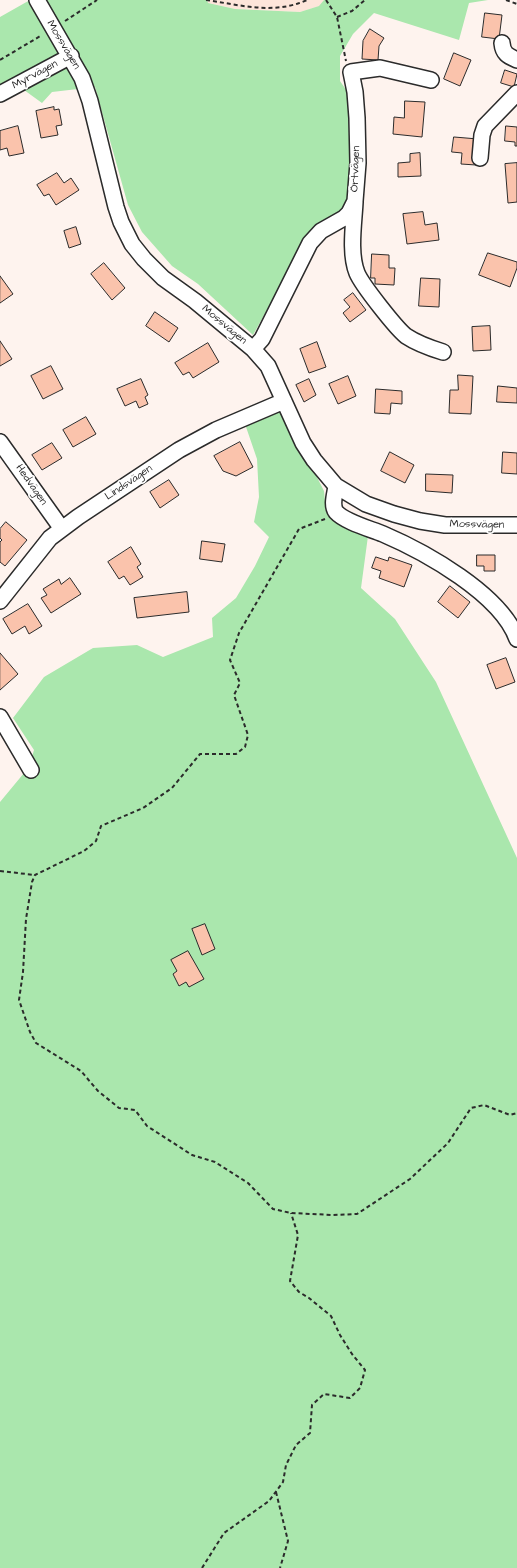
<!DOCTYPE html>
<meta charset="utf-8">
<style>
body{margin:0}
canvas{display:block;background:#fef3ee}
</style>
<canvas width="517" height="1568"></canvas>
<script>
const c = document.querySelector('canvas').getContext('2d');
c.lineJoin = 'round';
function fill(path, color) {
  c.fillStyle = color;
  c.fill(path, 'evenodd');
}
function stroke(path, color, width, dash) {
  c.strokeStyle = color;
  c.lineWidth = width;
  c.lineCap = dash ? 'butt' : 'round';
  c.setLineDash(dash || []);
  c.stroke(path);
}
function drawText(font, color, halo, rows, align = 'center') {
  c.font = font + ' "Architects Daughter",sans-serif';
  c.lineWidth = 3.5;
  c.setLineDash([]);
  c.textBaseline = 'middle';
  c.strokeStyle = halo;
  c.fillStyle = color;
  for (const [text, x, y, turn = 0] of rows) {
    c.save();
    c.translate(x, y);
    c.rotate((+turn || 0) * Math.PI / 180);
    c.textAlign = isNaN(turn) ? turn : align;
    if (halo) c.strokeText(text, 0, 0);
    c.fillText(text, 0, 0);
    c.restore();
  }
}
const built = new Path2D(`
 M207 0H324L320 6 300 12 235 9 208 3Z`);
const green = new Path2D(`
 M30 0H207L208 3 235 9 300 12 319 6 324 0H488L469 3 459 40 374 13 353 34 340 56V81L353 100 349 199 340 212 299 252 253 335 198 284 172 266 142 232 128 205 95 87 52 92 42 103 13 82 0 86V17Z
 M282 408 324 491 326 512 348 527 368 536 361 588 395 619 436 682 517 858V1568H0V802L29 767 34 750 13 718 44 677 93 648 137 645 163 657 213 637 212 618 236 598 255 566 269 537 254 522 259 497 257 459 245 424Z`);
const building = new Path2D(`
 M485 13 502 15 499 39 482 37Z
 M370 29 384 38 379 46 378 60 362 59 363 41Z
 M454 53 471 60 460 86 444 79Z
 M505 70 517 74 514 87 501 83Z
 M405 101 425 102 422 137 393 134 394 117 404 118Z
 M54 107V110L59 109 62 125 56 126 58 135 41 138 36 111Z
 M18 126 24 153 9 156 7 148 0 150V131Z
 M506 126 517 127V146H515V142L505 141Z
 M454 137 478 139 476 165 461 164 462 153 452 152Z
 M420 153 421 176 398 177V163L410 162V154Z
 M517 163V202L508 203 505 164Z
 M57 173 64 183 71 178 79 190 56 205 49 194 44 196 37 185Z
 M423 212 425 225 437 223 439 240 407 244 403 214Z
 M76 227 81 244 69 248 64 231Z
 M488 253 517 262V268L510 287 479 275Z
 M372 254 389 255V268H395L394 285 375 284V278H371Z
 M104 263 125 288 112 300 91 274Z
 M0 276 13 294 0 303Z
 M421 278 440 279 439 307 419 306Z
 M353 293 366 310 350 322 343 313 350 307 344 300Z
 M155 312 178 328 169 342 146 326Z
 M490 326 491 350 473 351 472 327Z
 M0 341 12 359 0 366Z
 M317 342 326 367 309 373 300 349Z
 M208 343 219 362 193 378 189 372 183 375 175 363Z
 M51 366 63 389 43 399 31 376Z
 M458 375 473 376 471 414 449 413 450 390H458Z
 M348 376 356 396 338 404 329 384Z
 M141 379 148 395 145 397 148 404 139 408 136 401 125 406 117 389Z
 M309 379 316 395 304 402 296 385Z
 M498 386 517 388V403L497 402Z
 M376 389 402 391V404L391 403 390 414 375 413Z
 M86 417 96 434 73 447 63 430Z
 M240 442 253 467 236 476 223 471 214 456Z
 M52 443 62 458 42 470 32 455Z
 M390 452 414 465 405 483 381 471Z
 M503 452 517 453V474L502 473Z
 M426 474 453 475 452 493 426 491Z
 M169 480 179 495 160 508 150 492Z
 M6 522 27 540 5 566 0 562V542L2 540 0 538V529Z
 M202 541 225 544 222 562 200 559Z
 M131 547 141 564 137 567 143 577 130 585 124 576 119 579 108 562Z
 M477 555H495V571H484V566H477Z
 M376 557 388 561 389 557 412 565 404 587 379 578 381 571 372 568Z
 M70 578 81 594 51 613 41 598 47 595 43 589 59 579 61 584Z
 M450 586 470 602 458 618 438 602Z
 M187 592 189 612 137 618 134 598Z
 M28 604 42 626 29 634 25 626 12 634 3 619Z
 M0 653 18 674 0 690Z
 M506 658 515 682 496 689 487 665Z
 M205 924 215 949 202 955 192 929Z
 M188 951 204 979 189 987 186 982 179 986 173 974 177 971 171 960Z`);
const path = new Path2D(`
 M206 0C241 5 274 15 307 0
 M326 0 337 17 346 61
 M506 0 517 4
 M337 17 352 11 365 0
 M65 21 97 0
 M0 60 42 35
 M325 519 299 529 239 633 230 660 240 683 234 695 248 735 245 747 236 754H200L172 788 143 808 101 826 96 841 84 851 35 875 32 882 26 919 23 972 19 1000 30 1032 36 1043 81 1071 98 1091 119 1108 135 1110 147 1126 192 1155 215 1162 248 1183 273 1209 291 1213 333 1215 357 1214 410 1179 448 1143 471 1108 484 1105 510 1115 517 1113
 M0 871 35 875
 M276 1492 288 1541 280 1568
 M202 1568 224 1533 269 1501 283 1482 286 1465 296 1445 310 1433 312 1405 324 1394 350 1398 360 1388 365 1370 352 1354 340 1335 331 1316 309 1298 299 1292 290 1281 298 1235 291 1213`);
const minor = new Path2D(`
 M37 0 82 78 90 101 116 207 121 222 132 244 144 259 163 278 195 301 253 349 268 366 303 443 314 460 336 486 366 504 394 514 420 521 445 525H517
 M502 43C503 54 508 56 517 60
 M0 94 71 56
 M480 158 482 135 485 126 517 93
 M355 202C354 223 349 253 357 273 362 285 396 328 406 336 418 344 430 348 443 352
 M253 349 262 339 310 243 321 231 344 218 349 213 355 201 358 163 357 118 355 92 351 72 380 68 431 80
 M0 442 62 529
 M336 486C335 494 331 505 336 512 345 522 371 529 383 534 425 552 501 594 517 639
 M0 601 50 538 78 517 179 450 216 430 284 401
 M0 717 31 770`);
const streetNames = [
 ["Mossvägen",63,45,59],
 ["Myrvägen",35,75,-28],
 ["Örtvägen",356,169,-88],
 ["Mossvägen",224,325,40],
 ["Lindsvägen",129,483,-34],
 ["Hedvägen",31,485,55],
 ["Mossvägen",477,525,1]
];
fill(built, '#fde5da');
fill(green, '#aae7ad');
fill(building, '#fac3ac');
stroke(building, '#2b2b2b', 1);
stroke(minor, '#2b2b2b', 18);
stroke(path, '#2b2b2b', 2, [4, 3]);
stroke(minor, '#fff', 15);
drawText('11px', '#2b2b2b', '#fff', streetNames);
</script>
